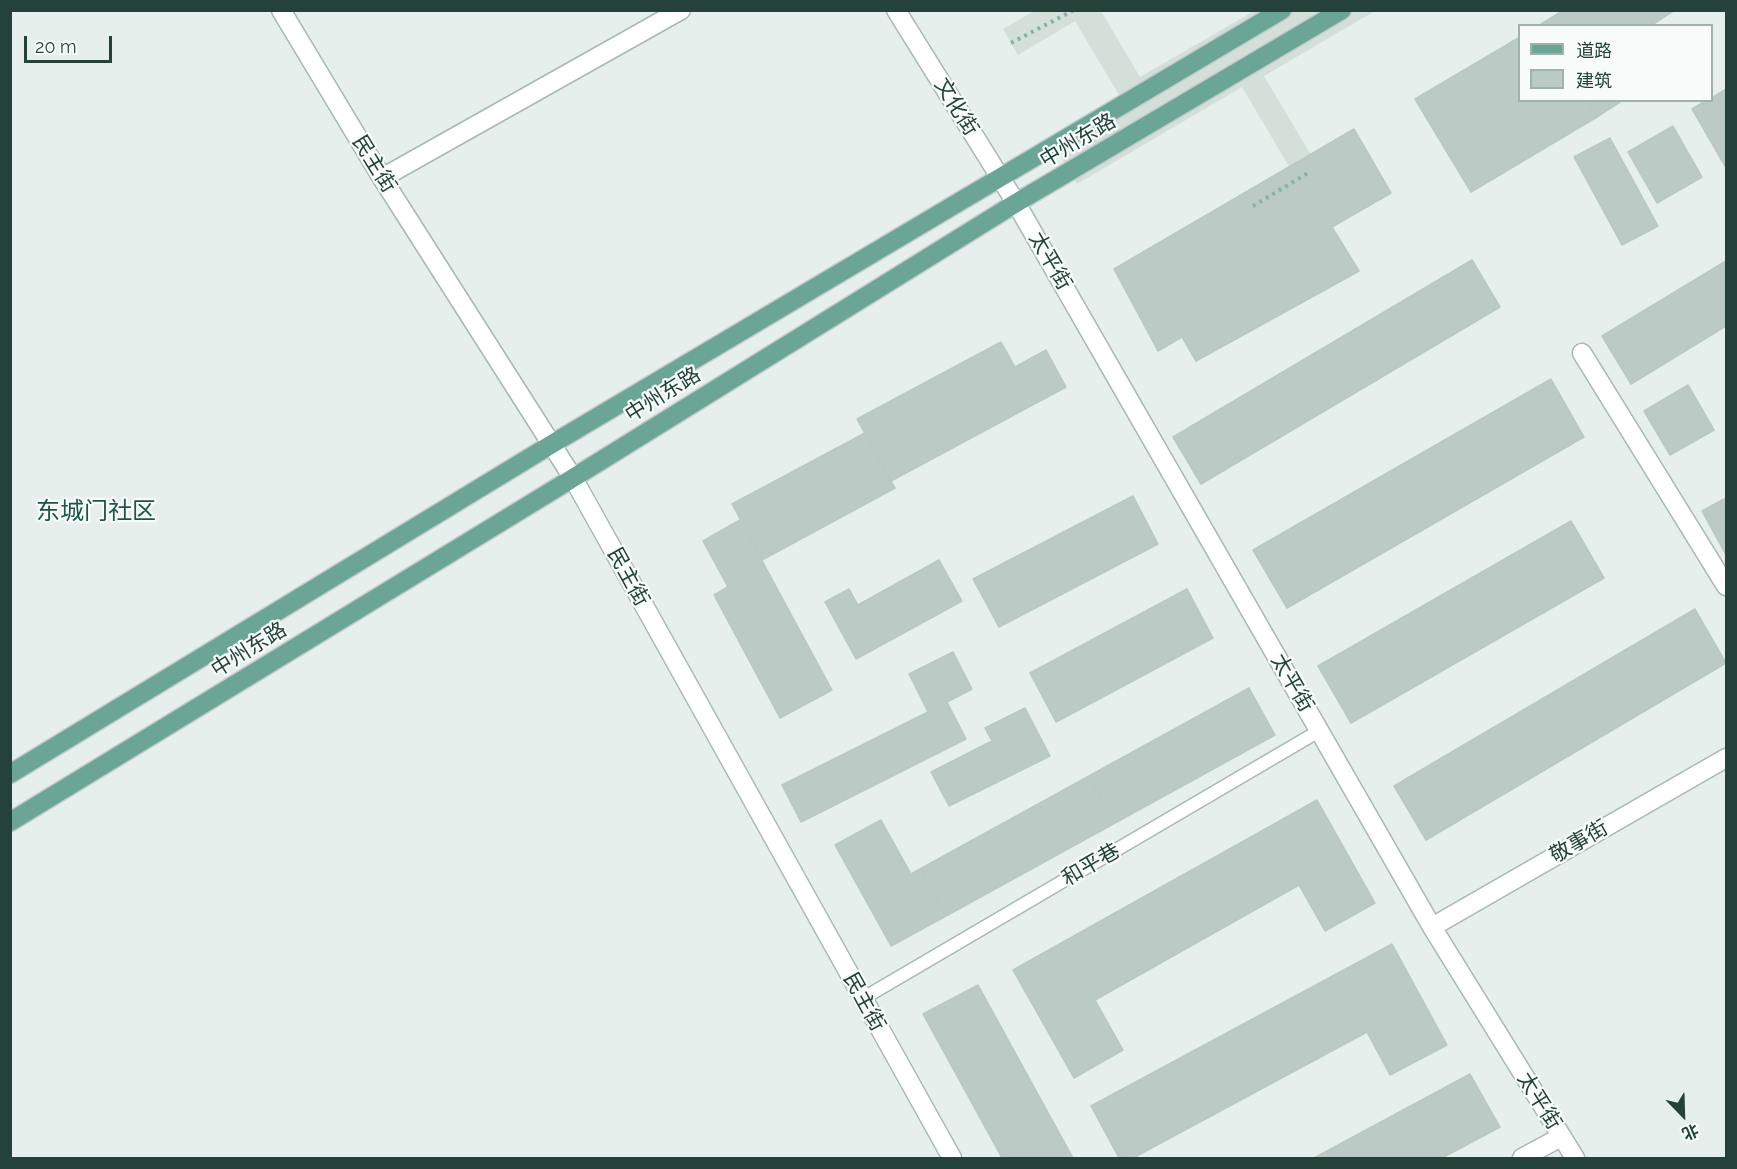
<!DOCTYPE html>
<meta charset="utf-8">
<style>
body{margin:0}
#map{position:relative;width:1737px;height:1169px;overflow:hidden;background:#e6efeb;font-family:Raleway,"Noto Sans SC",sans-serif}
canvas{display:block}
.frame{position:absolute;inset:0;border:12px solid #24423a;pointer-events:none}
.legend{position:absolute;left:1518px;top:24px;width:195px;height:78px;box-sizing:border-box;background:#f7fbf9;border:2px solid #a3b1ad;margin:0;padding:8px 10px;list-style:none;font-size:18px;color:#24423a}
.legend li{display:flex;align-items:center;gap:12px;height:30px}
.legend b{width:30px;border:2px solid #a3b1ad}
.north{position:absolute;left:1653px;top:1085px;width:60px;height:60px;-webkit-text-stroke:4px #f7fbf9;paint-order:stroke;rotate:157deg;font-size:16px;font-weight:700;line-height:24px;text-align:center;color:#24423a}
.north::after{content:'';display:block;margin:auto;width:21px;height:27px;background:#24423a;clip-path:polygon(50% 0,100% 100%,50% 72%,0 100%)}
.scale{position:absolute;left:24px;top:36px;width:88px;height:27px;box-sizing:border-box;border:3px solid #24423a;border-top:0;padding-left:8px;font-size:18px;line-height:21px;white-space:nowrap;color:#24423a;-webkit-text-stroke:4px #f7fbf9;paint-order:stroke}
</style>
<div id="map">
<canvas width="1737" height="1169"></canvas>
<div class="frame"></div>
<ul class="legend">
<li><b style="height:8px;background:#6aa596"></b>道路</li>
<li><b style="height:16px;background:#bbcac4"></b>建筑</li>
</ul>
<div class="north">北</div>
<div class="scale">20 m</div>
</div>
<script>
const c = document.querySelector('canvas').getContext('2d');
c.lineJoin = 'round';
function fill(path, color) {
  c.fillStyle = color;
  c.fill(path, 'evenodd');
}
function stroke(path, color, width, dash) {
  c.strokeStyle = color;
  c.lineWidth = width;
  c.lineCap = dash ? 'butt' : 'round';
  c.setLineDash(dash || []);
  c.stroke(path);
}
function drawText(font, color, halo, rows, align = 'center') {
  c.font = font + ' Raleway,"Noto Sans SC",sans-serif';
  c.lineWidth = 4.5;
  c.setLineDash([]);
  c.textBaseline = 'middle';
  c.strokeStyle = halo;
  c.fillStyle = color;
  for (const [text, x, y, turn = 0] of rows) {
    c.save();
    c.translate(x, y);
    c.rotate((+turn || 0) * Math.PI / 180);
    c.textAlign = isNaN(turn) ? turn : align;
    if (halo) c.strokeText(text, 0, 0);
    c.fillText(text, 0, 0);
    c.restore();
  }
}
const built = new Path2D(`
 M1034 11H1101L1140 77 1254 11H1375L1264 76 1321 172 1294 175 1242 87 1077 184 1052 142 1122 100 1075 21 1018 55 1003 29Z`);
const building = new Path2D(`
 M1564 10H1675L1650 26H1542L1541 24Z
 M1520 37V100H1587L1597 117 1471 192 1415 99Z
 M1726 89V168L1692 109 1707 100H1712V98Z
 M1587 100H1623L1597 117Z
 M1673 126 1702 177 1657 203 1628 152Z
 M1354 129 1391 193 1332 227 1359 271 1196 361 1182 337 1158 351 1114 269Z
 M1610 138 1658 226 1622 245 1574 157Z
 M1472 260 1500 307 1201 484 1173 437Z
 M1726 261V326L1631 384 1602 336Z
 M1001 342 1015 367 1046 350 1066 387 891 481 857 419Z
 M1551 379 1584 437 1287 608 1253 550Z
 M1688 385 1714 430 1670 455 1644 411Z
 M865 433 895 488 762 560 732 504Z
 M1133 496 1158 544 999 627 973 579Z
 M1726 498V555L1702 511Z
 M740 520 832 690 780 718 714 595 728 587 703 541Z
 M1571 521 1604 578 1351 723 1318 666Z
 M939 560 962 601 856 659 825 602 849 589 858 605Z
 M1187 589 1213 638 1056 722 1030 673Z
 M1695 609 1726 663 1426 840 1394 786Z
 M953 652 972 689 947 702 966 739 801 822 782 785 928 712 909 674Z
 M1249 688 1275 735 1115 823 1089 776Z
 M1025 708 1050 756 949 806 931 772 992 741 985 728Z
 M1089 776 1115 823 946 916 920 869Z
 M1317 800 1375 903 1325 931 1299 885 1095 1000 1123 1050 1074 1078 1013 970Z
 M881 820 911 874 920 869 946 916 891 946 835 845Z
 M1392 944 1447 1045 1390 1075 1367 1032 1133 1158H1119L1091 1106Z
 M978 985 1073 1158H1002L923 1014Z
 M1470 1074 1500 1127 1442 1158H1314Z`);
const path = new Path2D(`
 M1011 43 1074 10
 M1253 206 1308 173`);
const service = new Path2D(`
 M862 999 1319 731`);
const minor = new Path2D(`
 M281 10 382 178 573 478 952 1158
 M896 10 1016 203 1432 927 1575 1158
 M382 178 681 10
 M1582 353 1726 586
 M1432 927 1726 758
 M1522 1158 1561 1137`);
const primary = new Path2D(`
 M10 774 552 444 1282 10
 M10 822 573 478 1016 203 1342 10`);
const streetNames = [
 ["文化街",956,107,58],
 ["中州东路",1078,141,-31],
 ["民主街",374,164,58],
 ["太平街",1050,261,60],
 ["中州东路",663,395,-32],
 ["民主街",628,577,61],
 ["中州东路",249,650,-32],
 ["太平街",1292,683,60],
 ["敬事街",1579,842,-30],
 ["和平巷",1091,865,-30],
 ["民主街",864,1002,61],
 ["太平街",1539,1101,58]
];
const quarterNames = [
 ["东城门社区",96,512]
];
fill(built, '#d4dfda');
fill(building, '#bbcac4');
stroke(building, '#b8c9c2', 1.5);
stroke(service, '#a8b8b2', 15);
stroke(minor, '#a8b8b2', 21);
stroke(primary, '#c2cac8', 21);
stroke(path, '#86b3a5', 4, [3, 4.5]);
stroke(service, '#fff', 12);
stroke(minor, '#fff', 18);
stroke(primary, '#6aa596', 18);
drawText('21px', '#24423a', '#f7fbf9', streetNames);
drawText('24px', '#1f5548', '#f7fbf9', quarterNames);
</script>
